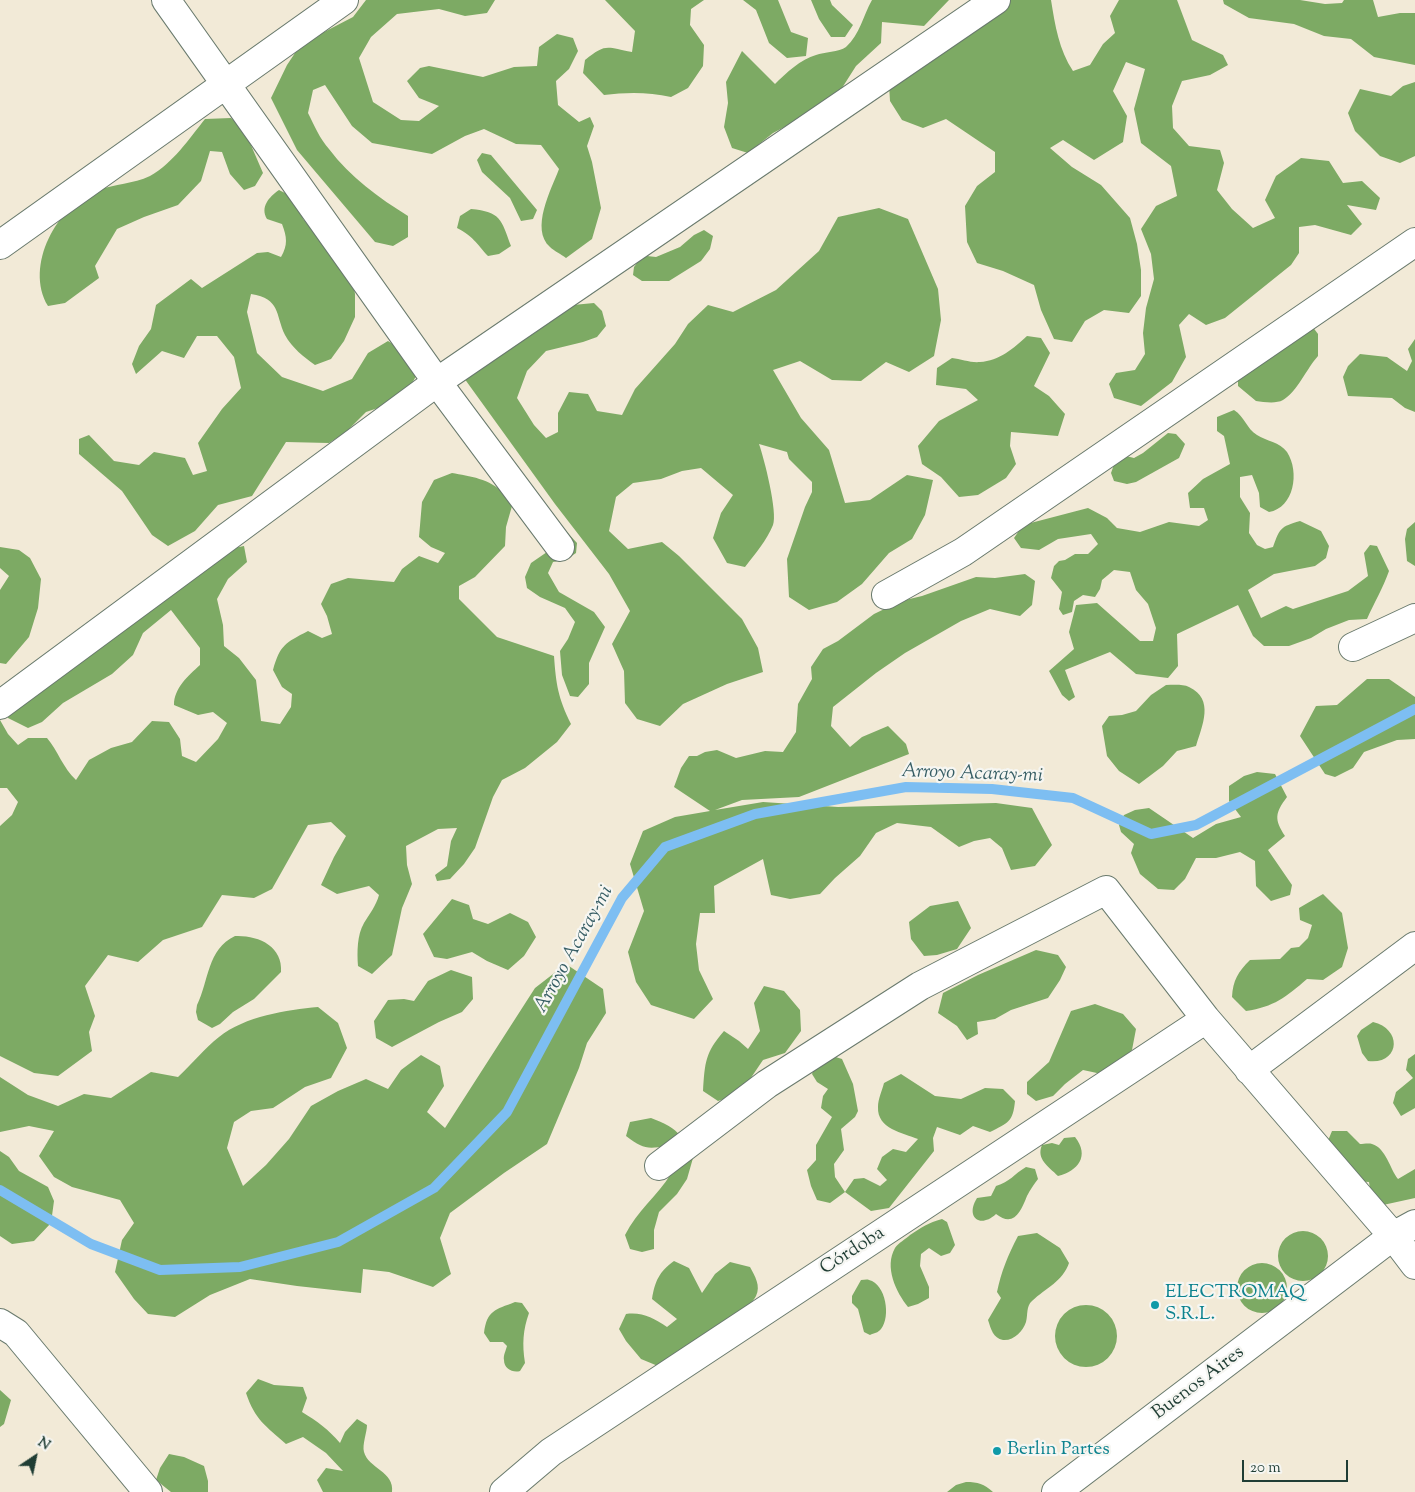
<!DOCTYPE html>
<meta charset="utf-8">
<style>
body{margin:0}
#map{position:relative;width:1415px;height:1492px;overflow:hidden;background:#f2ead7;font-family:"Sorts Mill Goudy",serif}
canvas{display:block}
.north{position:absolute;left:10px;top:1432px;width:50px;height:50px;-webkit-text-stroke:4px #f6f6f2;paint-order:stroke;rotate:34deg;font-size:14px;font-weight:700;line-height:20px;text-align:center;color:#1f3d34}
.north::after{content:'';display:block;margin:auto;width:18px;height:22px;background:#1f3d34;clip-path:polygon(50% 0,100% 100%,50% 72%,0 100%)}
.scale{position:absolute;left:1242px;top:1460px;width:106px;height:22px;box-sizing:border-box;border:2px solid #1f3d34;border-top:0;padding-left:6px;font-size:15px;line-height:18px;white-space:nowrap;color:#1f3d34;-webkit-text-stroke:4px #f6f6f2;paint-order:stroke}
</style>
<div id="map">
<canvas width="1415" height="1492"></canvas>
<div class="north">N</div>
<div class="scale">20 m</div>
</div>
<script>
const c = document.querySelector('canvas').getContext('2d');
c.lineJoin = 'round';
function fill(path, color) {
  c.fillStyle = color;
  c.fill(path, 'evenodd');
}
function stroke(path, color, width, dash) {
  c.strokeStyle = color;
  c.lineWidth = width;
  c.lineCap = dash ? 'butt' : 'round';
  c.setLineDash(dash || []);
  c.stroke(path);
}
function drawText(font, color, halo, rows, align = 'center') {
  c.font = font + ' "Sorts Mill Goudy",serif';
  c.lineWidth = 4.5;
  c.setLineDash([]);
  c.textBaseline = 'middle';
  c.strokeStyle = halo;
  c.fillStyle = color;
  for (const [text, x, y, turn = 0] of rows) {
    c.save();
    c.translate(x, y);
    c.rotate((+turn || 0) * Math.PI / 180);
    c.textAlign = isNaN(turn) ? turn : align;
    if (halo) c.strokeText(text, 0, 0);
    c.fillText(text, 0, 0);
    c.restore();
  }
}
const forest = new Path2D(`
 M366 0H495L487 13 465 16 439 9 397 14 371 37 359 58 373 102 401 120 419 121 439 106 419 98 407 81 420 68 429 66 483 77 514 67 537 66 539 47 557 34 573 38 578 51 569 69 556 81 558 105 579 122 590 117 594 126 587 146 592 162 601 208 592 239 566 258C561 254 554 251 550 247 530 229 551 190 559 169L541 145 516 144 484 129 465 136 432 154 372 143 352 126 325 85 313 90 308 113C314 125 320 139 329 149 350 177 379 198 408 216V237L393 246 375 242 297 150 271 98 287 65 301 44 353 17Z
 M605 0H704L691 9 690 25 704 45 703 66 688 88 671 97C649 92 627 92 604 95L583 73 585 60C606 43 606 47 632 52L635 31Z
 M743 0H778L791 32 808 38 806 56 787 58 769 43 756 10Z
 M811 0H830L832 5 853 25 845 37H831L819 19Z
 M872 0H949L924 26 882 22 881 43 856 66 842 88 814 107 794 122 773 133 748 153 732 148 724 127 728 103 726 82 742 51 775 84C786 73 801 59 816 55 824 52 839 52 846 47 860 34 863 16 872 0Z
 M1007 0H1051C1055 25 1059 50 1073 71L1090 65 1103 44 1115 33 1110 16 1119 0H1177L1192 40 1223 55 1228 65 1210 75 1182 81 1172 106 1173 128 1189 146 1220 150 1224 163 1217 190 1232 209 1253 228 1275 218 1265 200 1276 176 1301 158 1329 161 1343 183 1362 181 1380 198 1376 210 1347 205 1362 224 1351 235 1315 225 1299 227V253L1291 265 1225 318 1206 325 1189 314 1179 325 1186 357 1172 382 1141 406 1114 398 1109 384 1116 373 1135 370 1145 354 1143 333 1146 308 1154 279 1151 254 1141 229 1156 206 1177 196 1171 166 1141 143 1134 109 1145 69 1126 62 1113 91 1127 116 1123 142 1094 160 1063 140 1050 148 1072 167 1101 185 1130 218 1137 244 1141 270V296L1129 313 1104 310 1085 321 1072 342 1054 339 1041 310 1034 285 1003 271 977 263 967 242 965 206 977 186 995 172V152L946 119 923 128 902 120 890 101 889 85Z
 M1223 0H1300L1325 4 1342 3 1344 0H1373L1378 17 1400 13H1415V65L1374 57 1351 39 1324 36 1294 24 1249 18 1224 4Z
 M1415 82V156L1400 163 1380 156 1355 131 1348 113 1360 89 1391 96 1403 86Z
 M231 118 244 129 263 173 255 186 244 190 230 174 222 152 210 151 201 181 178 205 144 217 117 229 95 266 99 278 65 303 48 306C24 266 57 205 98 190 115 184 133 184 150 176 173 163 189 139 205 119Z
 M482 153 491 155 537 210 533 219 521 221 510 198 482 172 477 160Z
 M279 190 289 195 300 206 303 219 352 276 355 294V317L344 341 331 359 315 365C304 357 292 348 285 335 275 314 281 299 251 294L247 312 257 353 282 377 323 391 352 379 368 353 388 341 407 353 419 371 407 392 384 406 366 412 346 432 329 443 286 442 252 496 218 505 195 531 168 546 152 535 122 491 79 454V439L89 435 114 461 139 465 154 452 185 458 193 475 207 471 198 443 222 409 241 388 234 357 217 336H197L184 358 162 351 136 374 132 364 139 346 151 329 156 305 191 279 202 288 257 253 268 252 281 257C288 245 287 237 282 224L267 219C260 207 269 197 279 190Z
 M879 208 908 219 938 289 941 320 934 356 909 372 886 362 861 381 832 380 800 361 773 370 801 418 829 450 845 503 870 500 907 475 933 480 925 515 912 539 889 553 862 584 837 602 809 610 789 597 787 559 805 507 812 492V482L789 459 787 452 759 444C764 458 778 513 773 525 767 540 755 554 745 567L727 563 713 538 721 513 733 495 701 468 682 471 661 479 633 483 616 497 609 531 628 549 662 542 679 556 742 619 758 648 763 672 727 684 683 704 660 726 637 719 625 703 624 671 612 644 630 611 609 574 555 504 464 378 484 350 533 334 573 305 594 303 602 311 606 326 597 337 583 342 546 351 527 371 517 398 534 425 546 438 558 432V413L569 392 588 394 597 411 622 415 635 389 675 344 688 324 708 305 733 312 776 290 819 251 838 217Z
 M471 209C501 212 501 219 511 246L499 254 488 256C476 243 473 236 457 228L460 216Z
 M704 230 713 236 710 249 701 261 669 281H642L633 275 634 267 640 259 647 256 656 257 680 247 694 235Z
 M1312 326 1318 334V356C1307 368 1297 392 1283 400 1276 404 1264 402 1256 401L1238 386V372Z
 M1027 336 1041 338 1050 353 1034 386 1049 396 1065 414 1058 436 1011 432 1010 446 1016 464 1006 478 978 495 959 497 941 477 922 464 918 446 939 421 978 400 966 389 936 385 937 368 952 358C961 359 971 363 980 362 999 361 1014 348 1027 336Z
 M1415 339V412L1405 408 1392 398 1348 396 1343 377 1348 366 1360 354 1387 357 1407 371 1412 361 1408 349Z
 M1234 410C1245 417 1246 428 1257 435 1266 441 1280 442 1287 452 1300 472 1294 508 1269 512L1260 507 1259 493 1252 475 1240 477V497L1250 513 1249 533 1257 545 1265 549 1273 547C1280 528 1280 527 1300 521L1321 531 1329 546 1326 558 1315 566 1274 574 1248 590 1261 618 1286 606 1293 609 1348 591 1368 576 1364 553 1370 545 1377 546 1389 571C1383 588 1374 603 1367 619L1349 620 1326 629 1311 638 1289 646H1264L1253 636 1238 605 1177 634 1178 666 1168 678 1136 674 1110 652 1065 670 1075 697 1069 701 1062 695 1049 671 1074 649 1069 632 1076 605 1097 603 1140 641H1153L1156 628 1148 604 1136 590 1130 572 1114 570 1102 580 1100 589 1095 597 1083 595 1074 601 1072 612 1063 615 1059 609 1062 592 1051 578 1054 566 1059 561 1065 560 1075 554H1088L1098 544 1091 534 1058 539 1039 550 1021 548 1014 538 1023 525 1088 508 1107 518 1117 528 1140 532 1169 522 1199 526 1208 520 1204 508H1190L1188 493 1203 479 1230 464 1224 436 1217 431V417Z
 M1168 433 1176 434 1185 444 1179 458 1136 482 1127 484 1114 481 1111 473 1116 459 1122 455 1134 458 1143 453Z
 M452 473C469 476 491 479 503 493 506 497 509 502 512 506L506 527 505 546 475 577 459 586V599L497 637 554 656C556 684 558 698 571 724L557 742 525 768 502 780 493 797 475 848 464 864 450 879 437 881 435 875 447 866 451 841 457 828 438 829 406 846 407 865 412 884 402 908 392 955 372 974 358 966C357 952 357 935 364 923 370 913 376 906 379 895L369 886 337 894 321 885 334 857 346 836 331 822 308 825 272 889 254 898 222 895 202 927 163 940 138 962 108 955 85 986 95 1016 89 1032 92 1051 58 1076 34 1073 0 1056V826L12 815 18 802 7 788H0V720L8 734 18 745 28 738H47C58 751 63 768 76 780L89 760 111 748 132 742 152 721 169 722 180 739 182 756 196 762 218 739 227 723 213 712 198 715 174 705C174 688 188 676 200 665V648L171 610 143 633 133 655 112 674 63 703 42 722 28 728 8 718 5 703 229 549 244 546 247 562 228 579 217 599 223 625 224 646 239 658 256 680 261 721 280 724 291 707 292 694 282 687 273 670C280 645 285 643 308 631L322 638 332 634 327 616 321 604 331 584 348 578 394 582 402 569 419 556 438 563 445 553 431 547 419 537 422 502 434 480Z
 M1415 522V566L1407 561 1405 539 1407 529Z
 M559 526 565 530 577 543 576 553 567 559 553 562 548 573 559 592 594 612 605 627 589 663V684L578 697 570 696 562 675 560 651 568 639 575 622 565 608 540 597 527 588 525 577 531 563 547 552Z
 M0 547 19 550 30 558 41 579 38 608 29 637 6 664 0 663V590L9 576 0 568Z
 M1025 574 1035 581 1032 605 1020 616 990 609 961 621 905 653 876 673 833 707 831 726 850 747 862 737 888 726 906 744 909 754 799 797 742 800 715 810 763 802 838 807 996 803 1032 808 1052 845 1035 866 1011 870 1002 848 990 838 974 841 959 847 931 827 897 823 876 833 860 856 835 878 820 894 790 899 771 895 763 859 714 886 715 913H700L696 944 699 970 713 999 694 1019 651 1005 636 982 628 952 644 911 630 864 643 831 675 817 710 811 674 787 681 768 689 756H697L705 752 717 750 736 758 765 751 783 752 796 732 798 704 812 679 811 667 823 649 838 641 874 614 901 601 922 596 976 577 995 578Z
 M1367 679H1389L1415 697V739L1397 740 1364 752 1353 768 1335 777 1325 774 1300 736 1316 706 1337 705Z
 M1166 685C1173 685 1183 684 1189 687 1215 699 1202 726 1196 746L1177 751 1163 766 1139 784 1119 771 1107 756 1102 726 1109 716 1122 715 1136 711 1151 695Z
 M1257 772 1275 774 1287 797C1275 813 1274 819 1285 836L1268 850 1292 885 1290 895 1271 901 1256 886 1255 861 1240 852 1216 858H1196L1185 879 1174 890 1158 889 1140 874 1131 853 1134 844 1121 832 1119 825 1124 815 1135 810 1149 808 1193 838 1216 824 1241 817 1229 801V786L1244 776Z
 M1323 894 1342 913 1348 948 1342 967 1323 980 1307 979C1286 997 1274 1007 1246 1011L1232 997C1233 980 1238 972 1250 960L1280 959 1291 948 1299 947 1308 938 1312 925 1300 920 1299 908Z
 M452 899 469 905 473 919 488 924 510 913 528 922 536 937 524 956 508 970 487 961 472 952 447 959 434 957 423 934Z
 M958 901 971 928 957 949 937 955 924 956 911 939 909 922 930 906Z
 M235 936C258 935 283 946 281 972L254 999 233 1012 220 1024 212 1028 198 1020 196 1012 197 1005C209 981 207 949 235 936Z
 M1036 950 1058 955 1066 967 1060 980 1048 998 1011 1010 995 1019 977 1022 978 1034 967 1040 957 1026 938 1013 943 993 978 975Z
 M566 964 603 989 606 1013 587 1043 579 1068 547 1144 504 1173 450 1213 440 1238 451 1274 433 1287 389 1272 363 1269 361 1293 297 1286 250 1279 210 1295 175 1317 148 1314 134 1299 115 1272 122 1240 134 1223 120 1200 72 1187 54 1177 39 1156 54 1131 29 1126 0 1132V1077L28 1095 58 1106 84 1094 111 1098 151 1072 178 1077C192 1064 205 1048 219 1037 245 1016 287 1010 318 1007L338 1023 347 1048 331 1078 305 1087 273 1108 251 1111 234 1122 227 1148 243 1186 266 1165 289 1139 311 1106 338 1091 366 1079 388 1089 401 1070 421 1055 440 1066 444 1086 427 1112 445 1128 535 988Z
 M451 970 472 977 473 999 462 1012 439 1022 392 1047 376 1038 374 1021 388 1000 404 999 414 1001 428 981Z
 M764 986 784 991 800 1010 801 1031 785 1053 763 1060 740 1094 718 1101 703 1091C705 1062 705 1053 724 1031L739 1041 748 1049 760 1031 754 1003Z
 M1095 1004 1123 1014 1136 1029 1132 1050 1114 1071 1097 1073 1083 1070 1065 1084 1053 1096 1036 1101 1027 1094V1082L1049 1062 1071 1011Z
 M1373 1022C1403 1029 1400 1065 1368 1061L1362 1053 1357 1036 1361 1030Z
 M826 1054 842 1059 853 1084 858 1111 855 1117 841 1129 844 1150 834 1164 835 1177 845 1192 854 1179 864 1178 880 1186 887 1180 877 1169 882 1157 893 1149 906 1152 918 1139C903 1133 877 1129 878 1107 878 1099 882 1091 884 1083L901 1074 935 1096 961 1099 985 1088 1003 1089 1015 1101C1013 1122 1008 1123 990 1132L973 1126 960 1135 937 1127 933 1138 934 1151 889 1208 871 1211 845 1192 830 1203 817 1200 811 1186 807 1170 816 1160V1145L832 1117 821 1108 823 1096 828 1089 817 1082 812 1074 815 1067Z
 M1415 1054V1108L1401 1116 1393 1103 1396 1092 1413 1078 1406 1070 1408 1059Z
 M651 1118C679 1129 679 1132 693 1158L687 1179 677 1194 659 1212 654 1230V1249L642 1252 630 1249 625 1235C637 1211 657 1196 671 1174L667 1146C647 1149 643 1149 626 1136L630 1122Z
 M1332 1131H1347L1360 1144C1363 1144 1369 1143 1372 1144 1386 1148 1390 1169 1398 1179L1415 1169V1198L1383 1205 1371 1197 1369 1182 1355 1181 1327 1143Z
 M1075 1137C1090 1156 1078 1171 1058 1176 1048 1166 1036 1159 1042 1145L1052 1143 1059 1145 1064 1138Z
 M0 1151 9 1157 19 1171 48 1187 54 1201 51 1223 34 1241 12 1244 0 1236Z
 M1026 1167 1035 1169 1038 1179C1034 1184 1030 1190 1027 1196 1021 1211 1014 1228 996 1214 980 1229 965 1217 977 1198L991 1196 996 1186C1010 1182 1014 1174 1026 1167Z
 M942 1219 947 1222 955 1245 950 1253 941 1256 929 1248 921 1254 920 1266 929 1287V1298L918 1304 908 1307C896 1292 884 1267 895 1248 898 1243 906 1239 910 1235 922 1227 928 1223 942 1219Z
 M1278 1256a25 25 0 1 1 50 0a25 25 0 1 1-50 0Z
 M1037 1233 1060 1248 1069 1263C1063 1281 1046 1288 1032 1301 1026 1306 1028 1315 1026 1322 1023 1331 1014 1341 1003 1340 993 1338 991 1329 988 1320L1001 1298 997 1292C1001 1272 1008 1255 1018 1236Z
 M674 1261 689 1268 702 1293 715 1274 730 1262 750 1267C755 1276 761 1286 756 1296 747 1315 678 1353 658 1366L641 1359 626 1341 619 1329 626 1314C643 1312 653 1318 667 1327L677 1319 652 1299C655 1281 659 1272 674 1261Z
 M1237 1288a25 25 0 1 1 50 0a25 25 0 1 1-50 0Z
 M861 1280C864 1280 867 1279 869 1280 886 1284 891 1317 881 1329 878 1333 874 1333 870 1335L864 1332 858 1309 852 1303V1296Z
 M515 1302 522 1303 529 1313C523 1330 522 1344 525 1363L520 1371C513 1373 504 1369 504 1360 503 1356 506 1350 507 1346L503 1342H490L484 1333C487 1310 495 1310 515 1302Z
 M1055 1336a31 31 0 1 1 62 0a31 31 0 1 1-62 0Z
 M258 1379 274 1385 303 1387 307 1398 302 1412C317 1421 329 1430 340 1443L345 1432 357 1419 367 1425C367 1432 362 1445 364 1452 368 1468 395 1472 392 1492H323L317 1480 326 1468 343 1471 326 1453 303 1437 286 1444C266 1426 255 1420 246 1393Z
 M0 1390 11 1400 4 1424 0 1427Z
 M169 1454 184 1457 204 1466 208 1481V1492H171L156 1480 160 1468Z
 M966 1482C978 1482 984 1484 993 1492H947L956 1485Z`);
const stream = new Path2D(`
 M0 1190 91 1244 160 1270 240 1267 338 1242 434 1188 507 1112 622 898 665 847 755 814 906 787 992 789 1073 798 1151 834 1196 825 1415 709`);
const minor = new Path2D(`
 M166 0 437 382 560 547
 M0 245 344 0
 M886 595 963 552 1415 242
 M1353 647 1415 618
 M0 705 437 382 996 0
 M1249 1070 1415 946
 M659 1166 767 1084 920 986 1106 890 1206 1019 1393 1236 1415 1265
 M0 1323 16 1333 148 1492
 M504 1492 551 1452 1206 1019
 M1056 1492 1393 1236 1415 1224`);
const markers = [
 [1155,1305,5,"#0f9aa8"],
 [997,1451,5,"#0f9aa8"]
];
const streetNames = [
 ["Córdoba",853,1252,-33],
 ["Buenos Aires",1199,1384,-37]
];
const cultureNames = [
 ["ELECTROMAQ",1165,1294],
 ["S.R.L.",1165,1316],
 ["Berlin Partes",1007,1451]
];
const waterNames = [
 ["Arroyo Acaray-mi",972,775,2],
 ["Arroyo Acaray-mi",575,950,-61]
];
fill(forest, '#7daa64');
stroke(stream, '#7dbef2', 10);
stroke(minor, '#697a6d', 30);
stroke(minor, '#fff', 28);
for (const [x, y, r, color] of markers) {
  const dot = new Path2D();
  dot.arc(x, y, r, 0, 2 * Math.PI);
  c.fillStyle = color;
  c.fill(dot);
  stroke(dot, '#f6f6f2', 2);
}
drawText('19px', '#1f3d34', '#f6f6f2', streetNames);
drawText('19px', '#0d838f', '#f6f6f2', cultureNames, 'left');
drawText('italic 20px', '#365d64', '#f6f6f2', waterNames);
</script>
